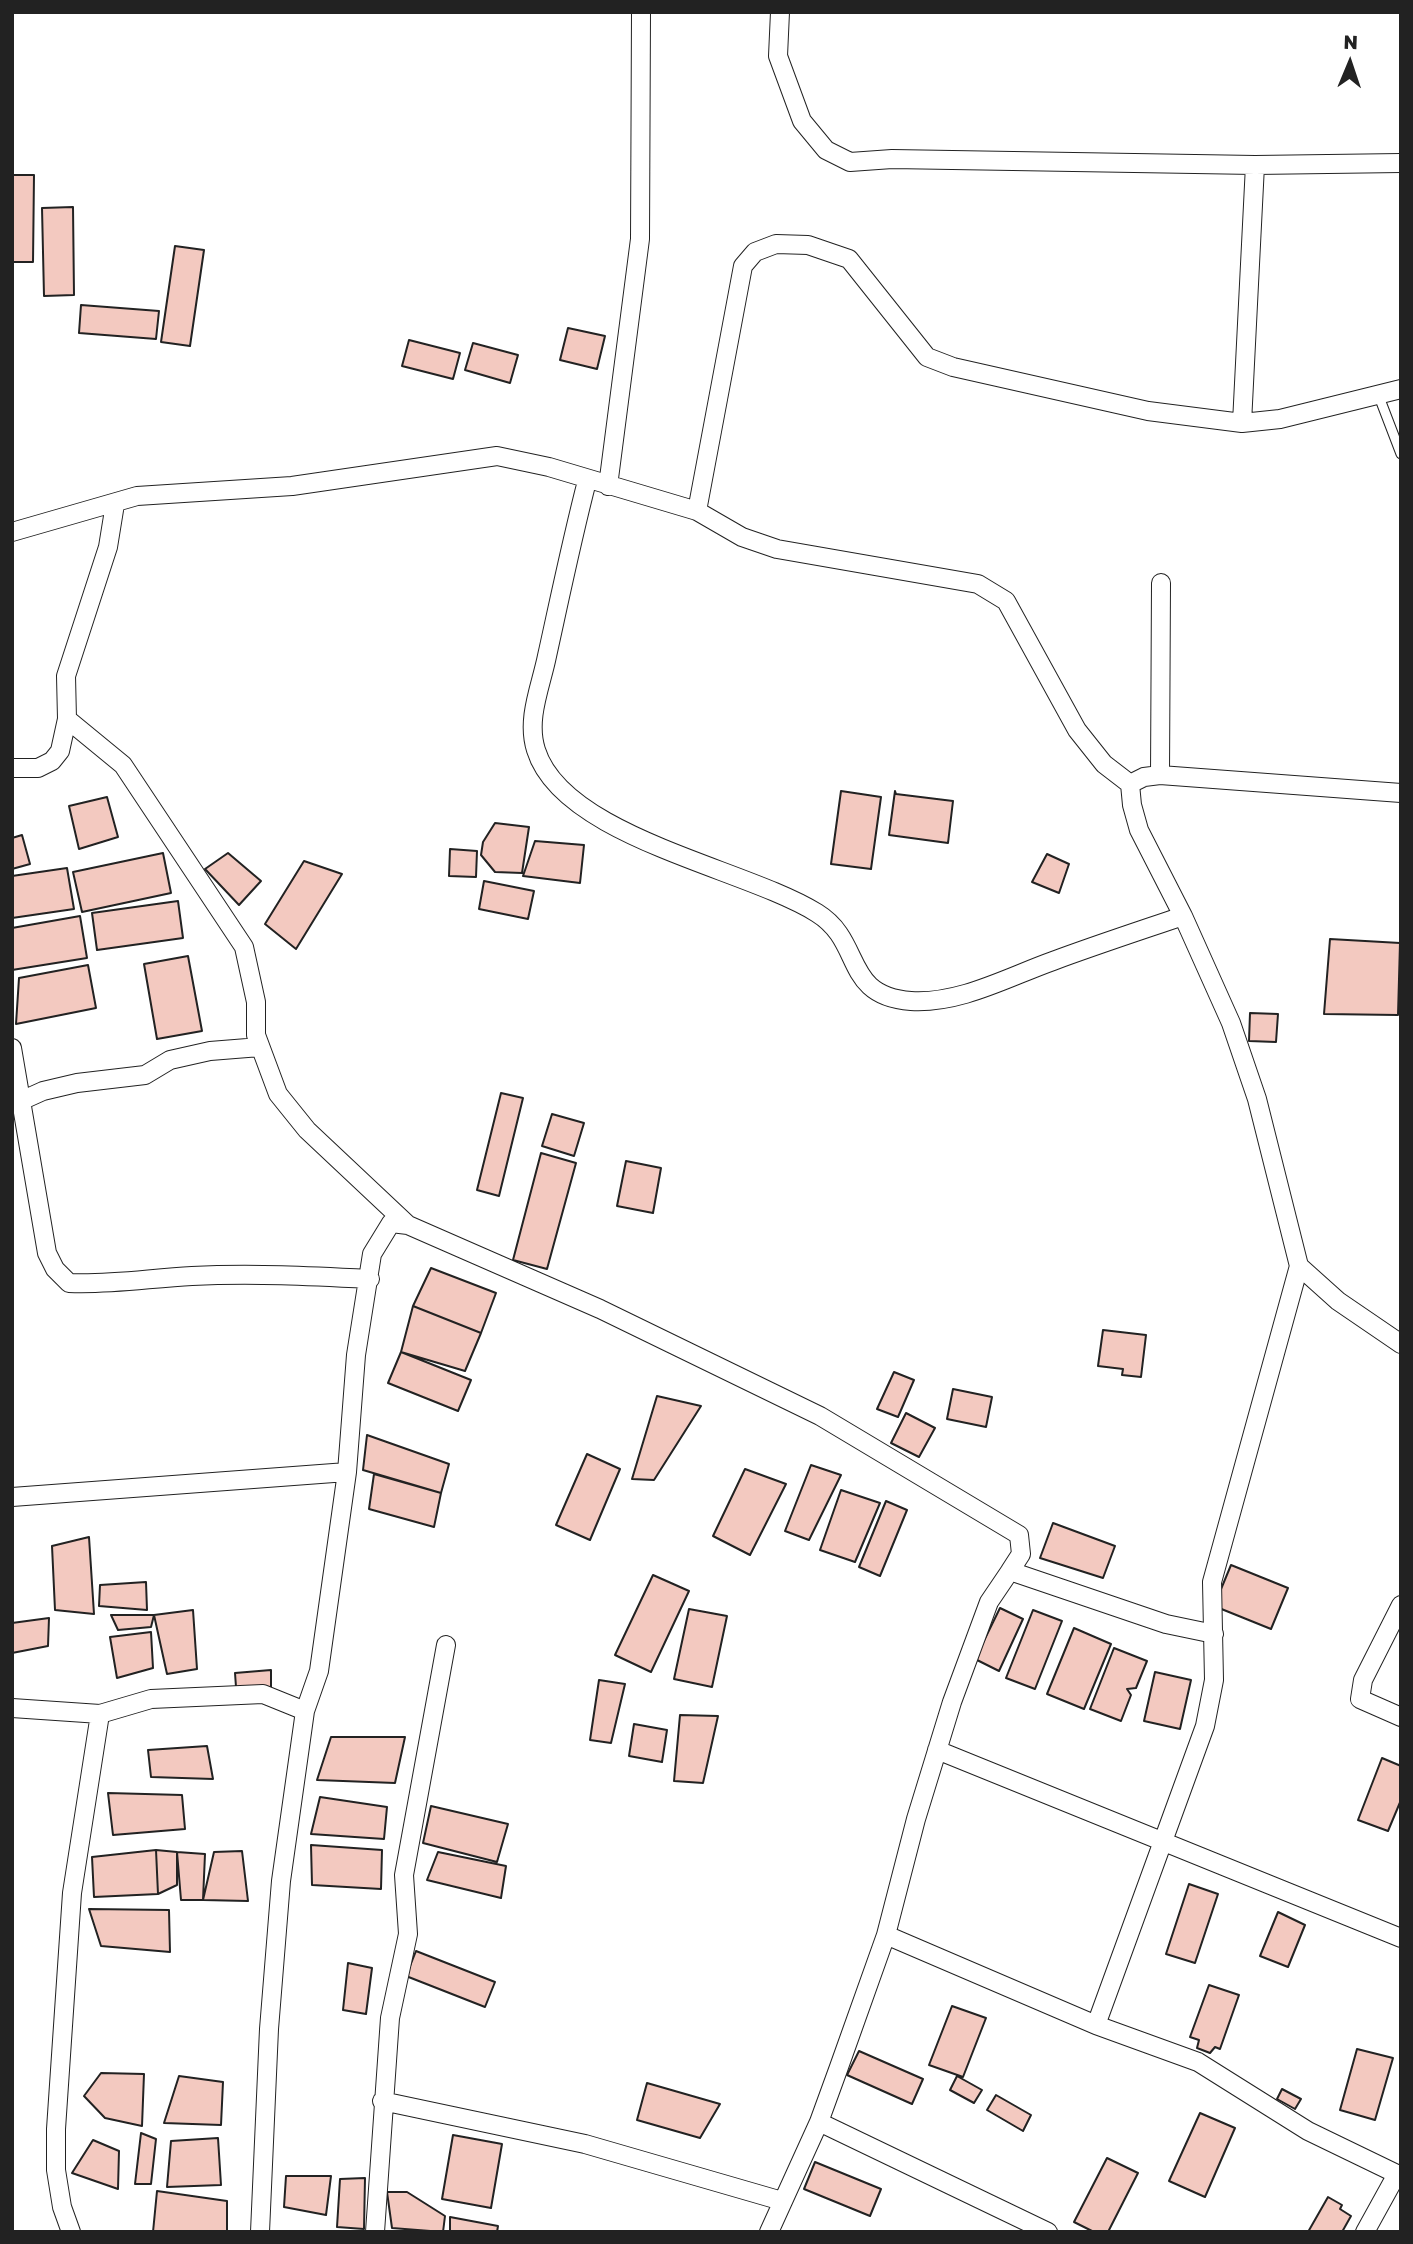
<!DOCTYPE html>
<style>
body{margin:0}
#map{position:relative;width:1413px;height:2244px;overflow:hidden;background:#fff;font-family:"Golos Text",sans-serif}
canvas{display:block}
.frame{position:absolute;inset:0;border:14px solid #222;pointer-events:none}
.north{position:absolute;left:1315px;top:28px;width:70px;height:70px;-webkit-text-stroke:5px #fff;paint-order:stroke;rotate:2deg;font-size:19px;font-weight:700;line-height:28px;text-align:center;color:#222}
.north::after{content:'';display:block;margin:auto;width:24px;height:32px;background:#222;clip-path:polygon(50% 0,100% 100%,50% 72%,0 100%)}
</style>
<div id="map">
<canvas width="1413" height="2244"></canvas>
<div class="frame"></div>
<div class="north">N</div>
</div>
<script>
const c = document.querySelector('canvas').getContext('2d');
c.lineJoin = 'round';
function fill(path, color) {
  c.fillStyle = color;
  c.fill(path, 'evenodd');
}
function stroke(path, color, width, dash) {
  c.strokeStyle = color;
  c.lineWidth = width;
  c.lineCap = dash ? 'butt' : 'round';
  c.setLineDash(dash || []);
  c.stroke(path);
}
const building = new Path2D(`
 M12 175H34L33 262H12Z
 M73 207 74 295 44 296 42 208Z
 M175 246 204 250 190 346 161 342Z
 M81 305 159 311 156 339 79 333Z
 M568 328 605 336 597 369 560 360Z
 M409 340 460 353 453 379 402 366Z
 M473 343 518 355 510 383 465 370Z
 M841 791 881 797 871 869 831 864Z
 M895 791 896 794 953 801 948 843 889 835Z
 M107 797 118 837 79 849 69 806Z
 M495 823 529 827 522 873 495 872 481 855 483 842Z
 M22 835 30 864 12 869V838Z
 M535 841 584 845 580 883 523 876Z
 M450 849 477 851 476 877 449 876Z
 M163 853 171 893 82 912 73 872Z
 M228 853 261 881 239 905 205 869Z
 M1047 854 1069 864 1059 893 1032 882Z
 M304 861 342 874 296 949 265 924Z
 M67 868 74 909 12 918V876Z
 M484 881 534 891 528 919 479 909Z
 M178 901 183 938 97 950 92 913Z
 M80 916 87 958 12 970V928Z
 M1330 939 1400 943 1398 1015 1324 1014Z
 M188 956 202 1031 157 1039 144 964Z
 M88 965 96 1008 16 1024 19 978Z
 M1250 1013 1278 1014 1276 1042 1249 1041Z
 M501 1093 523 1098 499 1196 477 1190Z
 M552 1114 584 1123 574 1156 542 1146Z
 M541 1153 576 1163 547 1269 513 1260Z
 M626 1161 661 1168 653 1213 617 1206Z
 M431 1268 496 1293 481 1333 413 1306Z
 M413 1306 481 1333 465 1371 401 1352Z
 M1103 1330 1146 1335 1141 1377 1122 1375 1123 1369 1098 1366Z
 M401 1352 471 1380 458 1411 388 1383Z
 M894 1372 914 1380 898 1417 877 1409Z
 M953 1389 992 1397 986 1427 947 1419Z
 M657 1396 701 1406 654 1480 632 1479Z
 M906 1413 935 1428 919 1457 891 1443Z
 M367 1435 449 1464 441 1493 363 1470Z
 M587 1454 620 1469 590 1540 556 1525Z
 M811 1465 841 1475 809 1540 785 1531Z
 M745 1469 786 1484 750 1555 713 1536Z
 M374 1474 441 1493 434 1527 369 1509Z
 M841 1490 880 1503 855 1562 820 1550Z
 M886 1501 907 1510 880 1576 859 1567Z
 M1053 1523 1115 1546 1103 1578 1040 1558Z
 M89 1537 94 1614 55 1610 52 1546Z
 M1231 1565 1288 1588 1271 1629 1214 1606Z
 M653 1575 689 1591 651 1672 615 1655Z
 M146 1582 147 1610 99 1606 100 1585Z
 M1000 1608 1023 1619 999 1671 975 1659Z
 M689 1609 727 1616 712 1687 674 1679Z
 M193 1610 197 1669 167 1674 154 1615Z
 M1033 1610 1062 1621 1035 1689 1006 1678Z
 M111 1615H154L151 1627 118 1630Z
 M49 1618 48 1646 12 1653V1623Z
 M1074 1628 1111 1644 1084 1709 1047 1694Z
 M151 1632 153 1668 117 1678 110 1637Z
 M1114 1648 1147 1661 1136 1688 1127 1689 1131 1695 1121 1721 1090 1709Z
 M271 1670V1687H236L235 1673Z
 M1155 1672 1191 1680 1180 1729 1144 1721Z
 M599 1680 625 1684 611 1743 590 1740Z
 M680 1715 718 1716 703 1783 674 1781Z
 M634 1724 667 1730 662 1762 629 1756Z
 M331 1737H405L395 1783 317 1780Z
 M207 1746 213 1779 151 1777 148 1750Z
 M1382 1758 1401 1766V1800L1388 1831 1358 1820Z
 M108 1793 182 1795 185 1829 113 1835Z
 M320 1797 387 1807 384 1839 311 1834Z
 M431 1806 508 1824 497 1862 423 1843Z
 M311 1845 382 1850 381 1889 312 1885Z
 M156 1850 158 1894 94 1897 92 1857Z
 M156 1850 177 1852V1885L158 1894Z
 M242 1851 248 1901 203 1900 214 1852Z
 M177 1852 205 1854 203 1900H181Z
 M438 1852 506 1866 501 1898 427 1880Z
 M1189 1884 1218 1894 1195 1963 1166 1954Z
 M89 1909 169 1910 170 1952 101 1946Z
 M1278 1912 1305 1925 1288 1967 1260 1956Z
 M416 1951 495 1982 485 2007 406 1976Z
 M348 1963 372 1968 366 2014 343 2010Z
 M1209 1985 1239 1995 1220 2049 1215 2047 1210 2053 1197 2048 1199 2040 1190 2037Z
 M952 2006 986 2018 963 2077 929 2065Z
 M1357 2049 1393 2058 1375 2120 1340 2110Z
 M859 2051 923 2079 912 2104 847 2075Z
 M101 2073 144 2074 142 2126 105 2118 84 2096Z
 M179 2076 223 2082 221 2125 164 2123Z
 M957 2076 982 2090 974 2103 950 2090Z
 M647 2083 720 2104 700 2138 637 2120Z
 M1282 2089 1301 2099 1295 2109 1277 2099Z
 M996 2095 1031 2115 1023 2131 987 2110Z
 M1200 2113 1235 2128 1205 2197 1169 2181Z
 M141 2133 156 2139 151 2184H135Z
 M453 2135 502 2144 491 2208 442 2199Z
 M218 2138 221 2185 167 2187 171 2141Z
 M93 2140 119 2151 118 2189 72 2173Z
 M1107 2158 1138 2173 1108 2232H1094L1074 2222Z
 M815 2162 881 2189 870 2216 804 2189Z
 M286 2176H331L326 2215 284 2207Z
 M365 2178 364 2229 337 2227 340 2179Z
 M157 2191 227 2201V2232H153Z
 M387 2192H407L445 2216 443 2232 392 2228Z
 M1328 2197 1342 2205 1340 2209 1351 2216 1342 2232H1308Z
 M450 2217 498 2226 497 2232H450Z`);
const service = new Path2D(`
 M1378 394 1401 454`);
const minor = new Path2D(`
 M780 12 778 56 802 121 826 150 850 162 892 159 1255 165 1401 163
 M1242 423 1255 165
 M587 481C572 539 560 597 547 656 541 686 526 719 536 750 563 837 745 868 817 913 864 942 842 996 911 1001 960 1004 1008 977 1053 961 1096 945 1139 931 1183 916
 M608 486 640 239 641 12
 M697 511 743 266 755 252 776 244 808 245 849 259 927 357 953 367 1148 411 1242 423 1280 419 1401 389
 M12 532 137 496 292 486 497 456 549 467 697 511 742 537 777 549 978 584 1006 601 1077 730 1104 764 1130 784
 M67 719 123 765 244 947 256 1002V1035L278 1094 307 1130 408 1225
 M12 768H38L52 761 60 751 67 719 66 676 108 547 115 504
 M1160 775 1161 583
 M1401 793 1160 775 1144 777 1130 784 1132 805 1139 830 1183 916 1231 1023 1257 1099 1299 1266 1338 1301 1401 1344
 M12 1048 47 1253 55 1269 69 1283C111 1285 151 1278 192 1276 252 1273 311 1276 370 1279
 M23 1100 43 1091 77 1083 145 1075 170 1060 210 1051 260 1047
 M1299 1266 1212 1582 1214 1680 1205 1726 1096 2025 1198 2062 1308 2131 1401 2176
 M12 1497 347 1472
 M1401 1605 1363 1680 1360 1699 1401 1717
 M12 1708 100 1714 151 1699 263 1694 305 1711
 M937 1750 1401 1938
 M886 1935 1096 2025
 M382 2101 585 2144 782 2201
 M819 2122 1048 2232
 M71 2232 62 2207 56 2170V2129L72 1893 100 1714
 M260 2232 269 2029 281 1881 305 1711 319 1671 347 1472 356 1355 372 1254 391 1223 408 1225 600 1309 820 1416 1019 1535 1021 1554 1010 1571 1166 1624 1214 1634
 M375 2232 390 2018 408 1934 404 1875 446 1645
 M769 2232 819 2122 839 2067 886 1935 916 1819 952 1702 989 1602 1010 1571
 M1365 2232 1397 2174`);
fill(building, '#f3c9c0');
stroke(building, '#222', 2);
stroke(service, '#222', 11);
stroke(minor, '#222', 20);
stroke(service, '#fff', 9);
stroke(minor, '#fff', 18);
</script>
